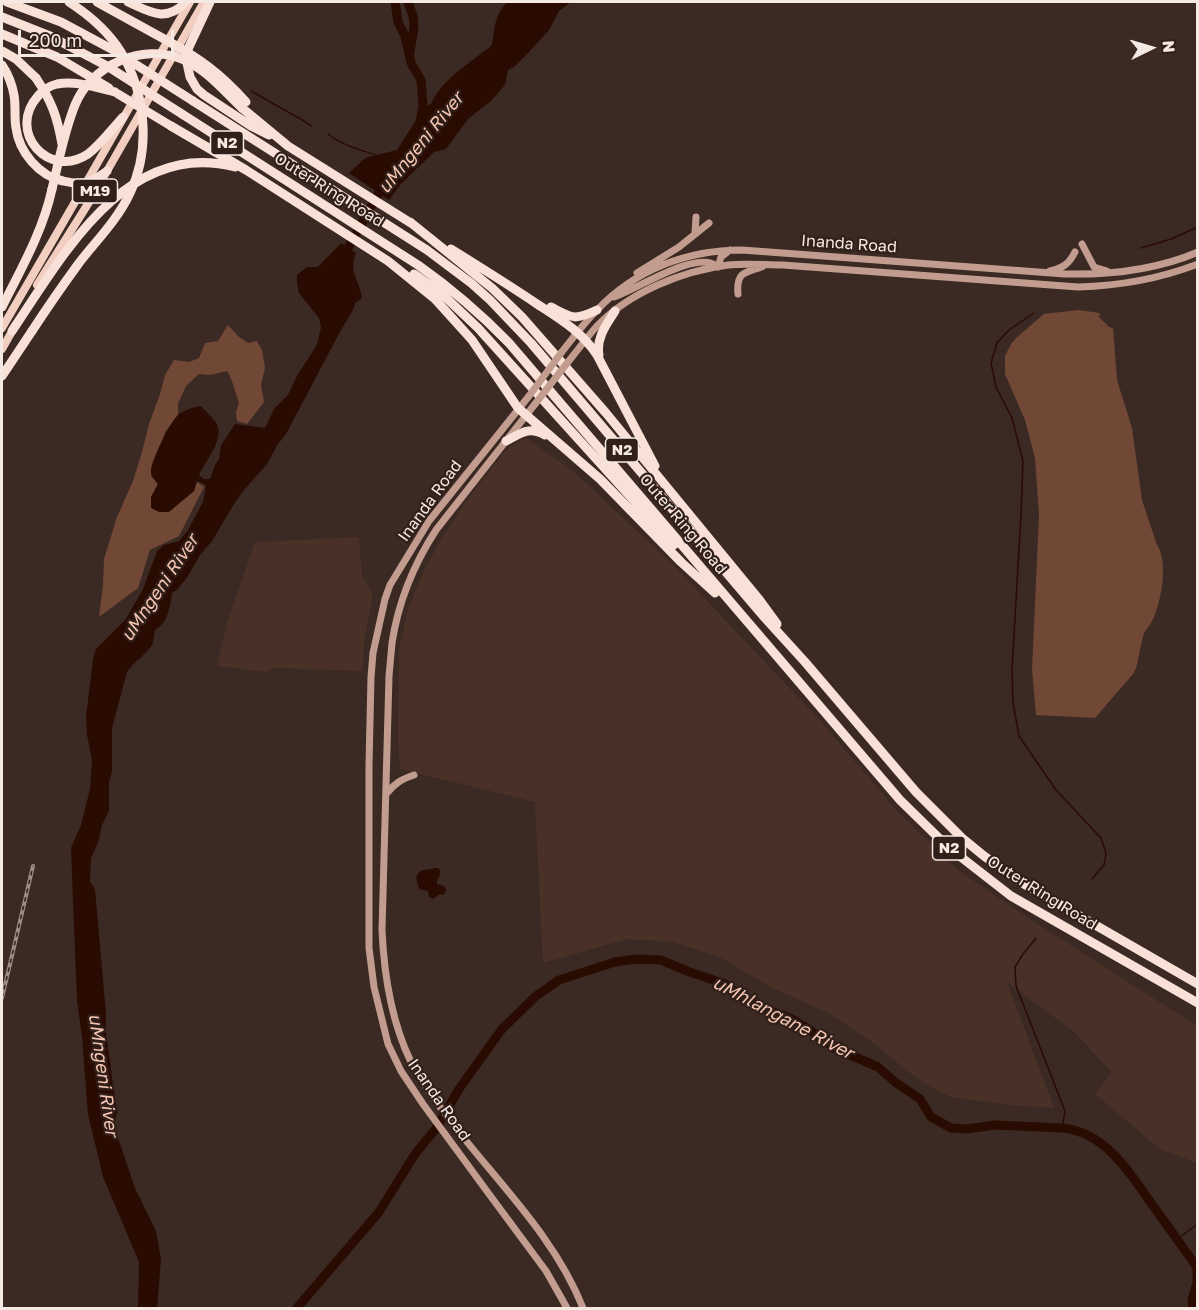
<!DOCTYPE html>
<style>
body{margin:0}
#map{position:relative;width:1199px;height:1310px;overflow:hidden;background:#3b2a23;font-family:"Golos Text",sans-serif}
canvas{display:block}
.frame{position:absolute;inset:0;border:3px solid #f5e9e4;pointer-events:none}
.north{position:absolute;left:1121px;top:18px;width:60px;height:60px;-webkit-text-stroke:4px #312019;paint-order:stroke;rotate:85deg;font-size:16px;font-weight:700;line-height:24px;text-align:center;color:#f5e9e4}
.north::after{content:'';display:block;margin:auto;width:21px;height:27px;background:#f5e9e4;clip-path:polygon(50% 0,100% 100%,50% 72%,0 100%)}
.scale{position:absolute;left:18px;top:30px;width:156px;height:27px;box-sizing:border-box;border:3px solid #f5e9e4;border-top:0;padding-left:8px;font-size:18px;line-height:21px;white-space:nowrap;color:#f5e9e4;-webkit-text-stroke:4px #312019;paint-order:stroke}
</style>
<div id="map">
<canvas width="1199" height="1310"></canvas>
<div class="frame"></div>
<div class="north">N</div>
<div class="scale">200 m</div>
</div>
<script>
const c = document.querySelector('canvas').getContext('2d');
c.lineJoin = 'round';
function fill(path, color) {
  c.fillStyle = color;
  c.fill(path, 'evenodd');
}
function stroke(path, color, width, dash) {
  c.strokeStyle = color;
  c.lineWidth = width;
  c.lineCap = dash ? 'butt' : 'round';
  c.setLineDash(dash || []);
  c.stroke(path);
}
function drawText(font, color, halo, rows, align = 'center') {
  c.font = font + ' "Golos Text",sans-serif';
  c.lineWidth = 4.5;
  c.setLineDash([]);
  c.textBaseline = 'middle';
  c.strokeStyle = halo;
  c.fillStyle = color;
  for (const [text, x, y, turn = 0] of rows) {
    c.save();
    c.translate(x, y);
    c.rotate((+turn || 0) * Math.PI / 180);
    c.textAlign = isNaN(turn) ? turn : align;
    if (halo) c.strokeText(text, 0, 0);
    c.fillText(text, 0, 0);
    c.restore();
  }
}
const built = new Path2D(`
 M526 438 572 470 673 565 816 716 898 812 958 870 1039 925 1197 1026V1163L1160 1149 1095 1094 1112 1072 1073 1031 1007 982 1054 1108 1010 1105 951 1097 930 1087 907 1071 875 1044 827 1012 770 987 718 956 672 942 627 939 543 963 535 802 400 769 398 738 399 649 408 609 425 568 442 538 473 492 507 449Z
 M359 537 362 575 373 595 365 635 362 671 273 668 265 672 217 666 228 620 255 542Z`);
const green = new Path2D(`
 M1078 310 1100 313 1099 317 1109 327 1113 328 1117 380 1132 428 1142 500 1157 545C1169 561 1161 606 1151 623 1150 626 1147 628 1145 631 1141 640 1139 658 1136 668L1133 674 1095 718 1036 715 1032 669 1039 515 1035 458 1025 420 1005 374V356L1011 344 1016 338 1044 314Z
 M228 325 238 336 248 343 257 341 262 350 265 368 261 385 264 402 247 424 237 421 236 413 239 402C234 391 234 382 227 371L210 375 199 374 186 386 178 404V415L165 432 151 475 158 484 151 497 182 500 194 491 197 482 204 487 179 536 150 550 138 588 99 617 103 585 104 559 117 517 133 481 142 452 149 424 160 394 165 375 174 360 189 362 199 358 205 343 218 341Z`);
const water = new Path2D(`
 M508 2H571L559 11 549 30 529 52 514 67 508 70 505 85 491 101 468 119 446 149 434 152 400 185 389 200 349 173 365 158 397 150 425 106 431 104C442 79 470 63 491 46 494 39 493 32 495 25 497 16 501 7 508 2Z
 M341 243 356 253C348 273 360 280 362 298L360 300 356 302 352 312 341 330 286 434 278 444 267 464 244 490 234 504 212 541 200 555 188 576 178 589 172 593C170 607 168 623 155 630 154 635 154 640 152 645 146 655 134 661 127 672L112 728V771L109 782V811L102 825 98 843 91 858 90 882 95 889 106 1014V1034L117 1112 114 1126 135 1188 156 1231 161 1259 157 1308H138L139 1262 103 1177 88 1114 82 1037 77 1001 71 848 81 825 90 789 92 760 87 735 86 717 93 659 96 649 126 619 143 589 157 551 164 545 179 541 188 530 203 502 206 485 197 481 194 491 169 512H159L151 508V497L158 484C155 480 151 477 151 472 150 462 171 421 178 415 184 410 194 407 201 406 205 411 211 416 215 421 227 437 206 460 199 475L204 479H210L215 465 219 459 221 445 235 424 265 428 274 409 288 395 298 374 310 356 317 344 321 328 319 318 299 293 297 284V275L307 267H317L320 265Z
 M434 868H438C443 873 439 876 437 881V884L444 886 446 890 444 895 440 894 433 899 429 897 428 891 419 889 416 878C421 866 425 872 434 868Z`);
const stream = new Path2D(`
 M251 91 304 121 311 126
 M328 134C343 146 361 150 379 156
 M1141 248 1171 239 1198 227
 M1034 313 1009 330 997 343 991 363 996 387 1012 418 1023 461 1021 515 1012 669 1013 703 1019 736 1056 790 1101 838 1106 853 1104 865 1092 879
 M1036 938 1023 954 1015 967 1016 986 1065 1111 1062 1128
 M1177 1239 1198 1224`);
const river = new Path2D(`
 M395 2 398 22 405 36 411 63 421 80 423 105 420 122
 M408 2 413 16 414 27 410 52
 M345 257V253L385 182
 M297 1308 379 1212 415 1154 438 1126 459 1089 502 1029 536 996 559 980 615 962 636 959 661 960 687 971 725 984 752 1004 792 1019 810 1030 832 1047 878 1067 895 1082 920 1099 931 1117 951 1128 967 1129 995 1125 1062 1128C1108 1132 1132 1177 1156 1210 1170 1229 1183 1248 1197 1267V1283L1192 1300 1193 1308`);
const secondary = new Path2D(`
 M695 233 696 217
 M1082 244 1094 267 1107 271
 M718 267 721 257 730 250
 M1050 271C1063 268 1069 264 1075 252
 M637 273 679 247 709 223
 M738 294C736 273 744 272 762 267
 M614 297C636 290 698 248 718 267
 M561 353C573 338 584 323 597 310 635 270 686 250 742 250L1065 274C1110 275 1156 270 1198 252
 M568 362C578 350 587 337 597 326 630 292 682 271 728 265 747 263 765 265 783 265L1078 287C1119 286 1159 279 1198 264
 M529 396 429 521 390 585 385 599 373 653 371 677 369 765V948L374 987 388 1044 401 1071 423 1104 489 1194 546 1271 567 1308
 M535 404 436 530C414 564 398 603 392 643 391 654 390 665 389 676L382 930C384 975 391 1021 411 1062 422 1084 437 1103 452 1123 498 1183 555 1237 583 1308
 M387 793C395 783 402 779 414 775`);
const trunk = new Path2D(`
 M37 285 91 199 204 2
 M2 328 86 183 190 2
 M2 349 15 326`);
const motorway = new Path2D(`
 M7 2 61 22 117 52
 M97 2 166 40
 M128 2C150 12 166 23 186 2
 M210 2 188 49 187 63 190 77 197 89 204 95 251 126 269 135
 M2 17 50 36 107 66
 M2 34 57 57 109 88
 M2 51 16 59 36 78
 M2 65C8 74 12 84 14 95 16 106 14 117 16 128 19 152 39 176 63 181 83 186 91 183 107 171
 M115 92C97 88 76 80 57 84 49 86 43 90 38 96 6 132 49 180 88 154 101 144 112 129 123 117
 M193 101 427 250 471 283 490 300 531 343 765 618 805 662 916 792 962 838 984 856 1024 884 1198 984
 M242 108 288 146 414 225
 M182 114 418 265C452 289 480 313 509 343L900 800 948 847 1011 896 1198 1003
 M171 126 246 170 388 261 435 299 472 340 518 408 600 479 681 562 715 593
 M410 222 492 288 522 317 606 413 758 598 777 624
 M451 249C480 267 509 285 537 304 560 319 582 332 597 355L655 466
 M414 274 441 293 478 328 674 545
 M2 307C21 269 43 231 52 189
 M551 307C572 318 574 321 597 310
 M12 331C62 257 126 138 235 167
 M599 355C596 338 606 325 615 311
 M2 376 32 331
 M506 441C521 433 529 426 545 435`);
const rail = new Path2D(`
 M2 998 33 866`);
const secondaryBridge = new Path2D(`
 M529 396 561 353
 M535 404 568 362`);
const motorwayBridge = new Path2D(`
 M166 40C199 58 220 73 246 102
 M124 57 193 101
 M107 66 182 114
 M36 78C52 102 57 116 62 144
 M118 94 171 126
 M52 189C59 161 64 132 75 105 91 65 142 43 182 59 205 68 224 91 242 108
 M32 331C47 308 63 285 79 263 97 240 118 219 130 193 151 149 146 94 121 52 108 31 89 15 69 2`);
const shields = [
 [227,143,33],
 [95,191,45],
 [622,450,33],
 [949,848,33]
];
const shieldNames = [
 ["N2",227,143],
 ["M19",95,191],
 ["N2",622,450],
 ["N2",949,848]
];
const streetNames = [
 ["Outer Ring Road",329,190,32],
 ["Inanda Road",849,244,4],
 ["Inanda Road",430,501,-54],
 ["Outer Ring Road",683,524,50],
 ["Outer Ring Road",1042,893,32],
 ["Inanda Road",439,1100,55]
];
const waterNames = [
 ["uMngeni River",421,143,-51],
 ["uMngeni River",160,588,-56],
 ["uMhlangane River",783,1018,28],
 ["uMngeni River",103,1075,82]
];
fill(built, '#493127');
fill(green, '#714736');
fill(water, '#2a0b01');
stroke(stream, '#2a0b01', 1.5);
stroke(river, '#2a0b01', 9);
stroke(secondary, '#c29d8f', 7);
stroke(trunk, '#f2cec0', 8);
stroke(motorway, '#f9e1d8', 9);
stroke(rail, '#9b8c86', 4);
stroke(rail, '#312019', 1.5, [4.5]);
stroke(secondaryBridge, '#c29d8f', 7);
stroke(motorwayBridge, '#f9e1d8', 9);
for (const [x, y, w] of shields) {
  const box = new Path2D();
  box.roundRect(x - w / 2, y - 12, w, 24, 4.5);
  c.fillStyle = '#312019';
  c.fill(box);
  stroke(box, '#f5e9e4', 1.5);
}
drawText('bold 15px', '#f5e9e4', null, shieldNames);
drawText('16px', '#f5e9e4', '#312019', streetNames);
drawText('italic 18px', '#f6c6b3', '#312019', waterNames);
</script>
